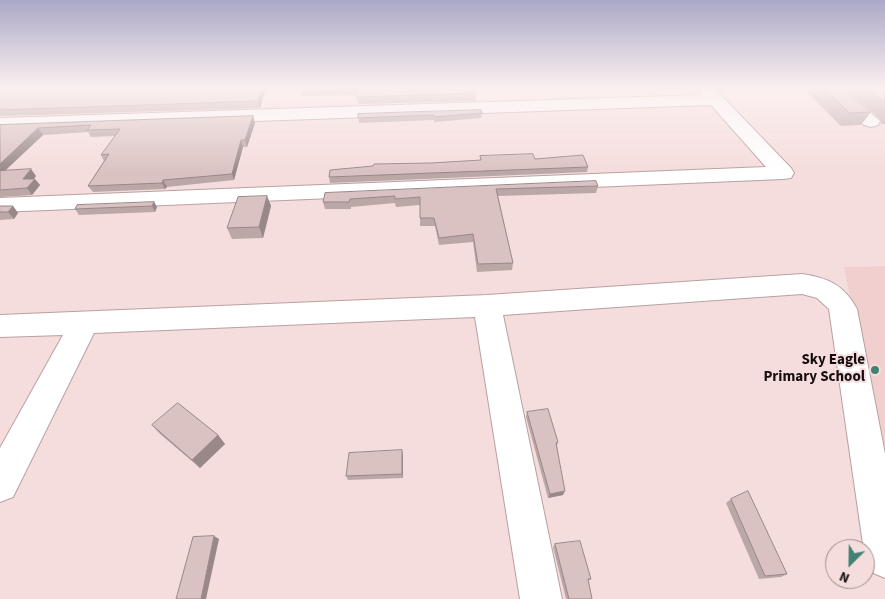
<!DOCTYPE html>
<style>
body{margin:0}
#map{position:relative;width:885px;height:599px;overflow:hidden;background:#f6dddd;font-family:"Source Sans 3",sans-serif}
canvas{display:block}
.north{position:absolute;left:825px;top:539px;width:50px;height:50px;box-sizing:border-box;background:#f6dddd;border:1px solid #9c8a8a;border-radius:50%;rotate:203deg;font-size:14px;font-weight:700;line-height:20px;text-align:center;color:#160e0e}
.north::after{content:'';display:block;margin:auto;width:18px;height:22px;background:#418272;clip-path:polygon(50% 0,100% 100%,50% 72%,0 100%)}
</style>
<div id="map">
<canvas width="885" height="599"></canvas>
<div class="north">N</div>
</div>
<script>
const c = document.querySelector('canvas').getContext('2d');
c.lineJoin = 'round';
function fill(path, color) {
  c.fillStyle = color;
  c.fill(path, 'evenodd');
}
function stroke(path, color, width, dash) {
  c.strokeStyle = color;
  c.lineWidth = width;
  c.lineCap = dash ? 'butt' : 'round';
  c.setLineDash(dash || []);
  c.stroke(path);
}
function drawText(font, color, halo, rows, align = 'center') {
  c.font = font + ' "Source Sans 3",sans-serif';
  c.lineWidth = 4;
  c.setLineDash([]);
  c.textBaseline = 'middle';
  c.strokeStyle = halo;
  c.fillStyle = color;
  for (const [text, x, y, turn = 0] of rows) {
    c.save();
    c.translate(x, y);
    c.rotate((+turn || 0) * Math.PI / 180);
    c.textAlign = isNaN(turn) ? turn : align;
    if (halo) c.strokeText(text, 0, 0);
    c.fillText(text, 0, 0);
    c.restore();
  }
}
const built = new Path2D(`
 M885 266V473L844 267Z`);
const minor = new Path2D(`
 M697 88H714L791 168 794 173 791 178 783 179 0 212V198L766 167 711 105 0 130V118L702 95Z
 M823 88H842L880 121 878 125 871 127 864 125Z
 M802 274C829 278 844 285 857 309L885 454V578L871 572 865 558 829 309 817 298 802 294 503 315 562 599H520L475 317 94 333 13 497 0 502V448L63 335 0 337V315L487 295Z`);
const wall = new Path2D(`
 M0 88H266L260 108 0 116Z
 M300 88H403V90L476 93V101L358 104 357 95 302 96Z
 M803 88H842L871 112 861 125 841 126Z
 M845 88H885V124H881V120Z
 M482 113 481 118 434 122V120L359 123 358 114Z
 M253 116 255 123 247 147H243L234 180 167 187 165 189 93 192 88 186 104 161 101 155 115 136 91 137 88 132 43 135 5 171 36 176 34 179 40 185 32 195 0 197V125Z
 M480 156 535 159 588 167 587 172 330 183 329 177 431 163 480 160Z
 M598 186 596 193 498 196 513 263 512 270 477 272 473 242 439 245 435 226H420V205L396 207 395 203 351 207V209H325L323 202 325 193Z
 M267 196 271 206 263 238 232 239 227 228Z
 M154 202 157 207 155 212 79 215 75 209Z
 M0 206H13L18 213 14 219 0 220Z
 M527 412 558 442 557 446 563 495 548 498 526 417Z
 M152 425 218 435 225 444 200 468 160 434Z
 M403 455V478L348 480 346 476Z
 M731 499 787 574 781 577 759 579 726 503Z
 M555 544 591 579 588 581 592 599H566L553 547Z`);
const shadedWall = new Path2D(`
 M262 88H266L260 108 258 101Z
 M253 116 255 123 247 147 245 140Z
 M38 128 43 135 0 175V164Z
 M241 140 243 147 234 180 232 174Z
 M31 169 36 176 28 186 23 179Z
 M35 179 40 185 32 195 27 188Z
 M163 180 167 187 165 189 162 183Z
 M267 196 271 206 263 238 259 227Z
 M154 202 157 207 155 212 152 206Z
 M13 206 18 213 14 219 8 212Z
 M218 435 225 444 200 468 192 460Z
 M402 450 403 455V478L402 474Z
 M565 491 563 495 548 498 550 494Z
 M214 536 219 539 206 599H201Z`);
const building = new Path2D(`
 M0 88H262L258 101 0 110Z
 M356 88H403V90H476V93L357 97Z
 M823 88H843L871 112 850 113Z
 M868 88H885V102Z
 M481 110 482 113 434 117 433 115 358 118V114Z
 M253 116 245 140H241L232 174 163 180 162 183 88 186 109 154 101 155 120 129 87 130 91 125 38 128 0 164V125Z
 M533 154 535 159 583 155 588 167 329 177 330 170 373 166 374 164 431 163 481 160 480 156Z
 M31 169 23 179H35L27 188 0 190V171Z
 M596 181 598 186 496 189 513 263 478 264 473 234 439 238 434 218H420V197L395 199V196L350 199 349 202H323L325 193Z
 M267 196 259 227 227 228 238 197Z
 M154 202 152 206 75 209 77 205Z
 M0 206H13L8 212H0Z
 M178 403 218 435 192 460 152 425Z
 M548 409 558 442 556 443 565 491 550 494 527 412Z
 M402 450V474L346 476 349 453Z
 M748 491 787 574 765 576 731 499Z
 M214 536 201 599H176L193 537Z
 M580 541 591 579H588L592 599H569L555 544Z`);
const markers = [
 [875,370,5,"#418272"]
];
const poiNames = [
 ["Sky Eagle",865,361],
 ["Primary School",865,378]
];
fill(built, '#f0cfce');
stroke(minor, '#b8a1a0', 2);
fill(minor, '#fff');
fill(wall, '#bca7a7');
fill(shadedWall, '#988');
fill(building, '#dbc2c2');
stroke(building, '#988', 1);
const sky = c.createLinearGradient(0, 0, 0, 172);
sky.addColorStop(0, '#aba8c7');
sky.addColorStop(0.51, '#fbf0f0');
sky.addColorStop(1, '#fbf0f000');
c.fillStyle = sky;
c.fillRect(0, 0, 885, 172);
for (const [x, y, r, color] of markers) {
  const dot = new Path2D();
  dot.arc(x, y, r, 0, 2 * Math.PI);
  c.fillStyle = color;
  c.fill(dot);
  stroke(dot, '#f6dddd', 2);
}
drawText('bold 15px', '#160e0e', '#f6dddd', poiNames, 'right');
</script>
